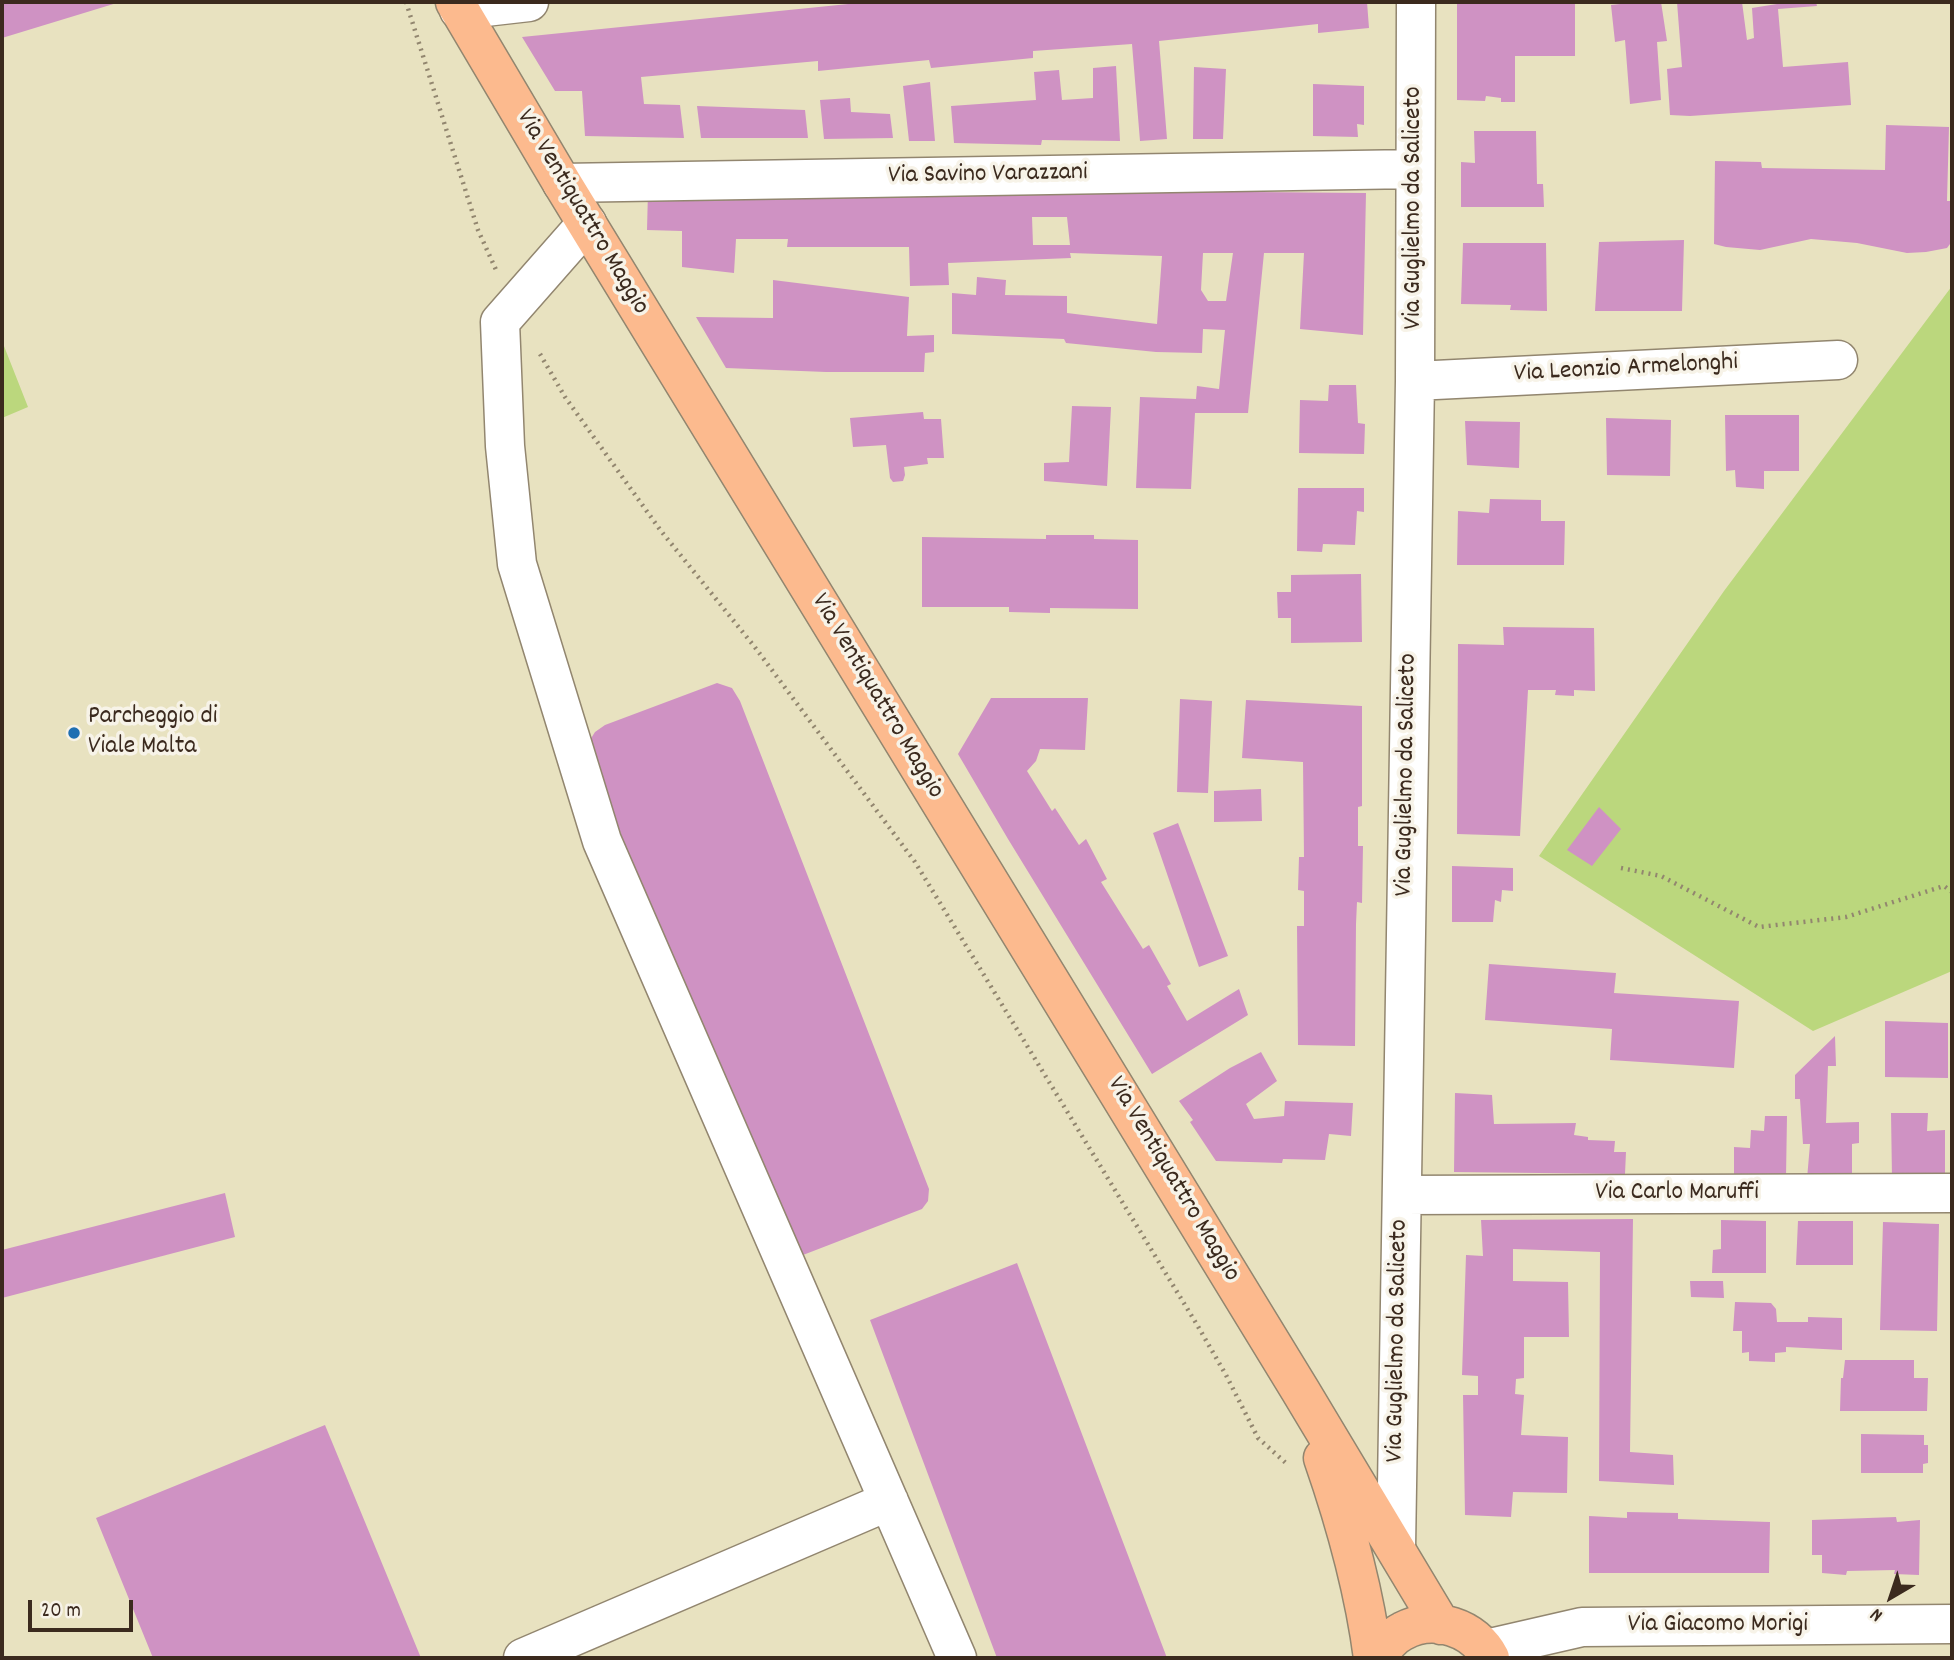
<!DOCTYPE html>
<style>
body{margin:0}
#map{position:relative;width:1954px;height:1660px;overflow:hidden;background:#e8e2c0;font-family:Dekko,sans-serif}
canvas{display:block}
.frame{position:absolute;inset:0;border:4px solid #3b2a1e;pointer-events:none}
.north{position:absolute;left:1856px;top:1562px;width:70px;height:70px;-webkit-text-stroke:5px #f7f3e8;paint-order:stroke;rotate:219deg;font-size:19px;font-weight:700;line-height:28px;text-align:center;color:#3b2a1e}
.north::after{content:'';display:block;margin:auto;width:24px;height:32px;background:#3b2a1e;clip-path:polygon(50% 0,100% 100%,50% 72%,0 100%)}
.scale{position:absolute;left:28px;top:1600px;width:105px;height:32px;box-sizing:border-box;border:4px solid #3b2a1e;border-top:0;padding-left:9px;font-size:21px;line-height:24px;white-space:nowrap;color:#3b2a1e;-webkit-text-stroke:5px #f7f3e8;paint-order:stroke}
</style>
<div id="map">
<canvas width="1954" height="1660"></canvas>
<div class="frame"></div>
<div class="north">N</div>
<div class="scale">20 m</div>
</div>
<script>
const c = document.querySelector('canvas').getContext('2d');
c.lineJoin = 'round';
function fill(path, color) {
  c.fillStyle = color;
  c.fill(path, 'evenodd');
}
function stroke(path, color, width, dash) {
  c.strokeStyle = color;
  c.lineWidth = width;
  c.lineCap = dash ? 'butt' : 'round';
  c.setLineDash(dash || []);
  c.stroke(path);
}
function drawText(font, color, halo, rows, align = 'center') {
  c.font = font + ' Dekko,sans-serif';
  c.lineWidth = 7;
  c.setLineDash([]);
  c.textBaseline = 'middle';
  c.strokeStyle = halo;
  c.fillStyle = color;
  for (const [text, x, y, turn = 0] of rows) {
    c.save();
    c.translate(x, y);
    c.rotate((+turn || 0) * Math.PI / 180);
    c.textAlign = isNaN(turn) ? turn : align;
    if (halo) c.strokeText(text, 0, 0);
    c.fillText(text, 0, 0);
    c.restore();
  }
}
const green = new Path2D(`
 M1952 286V971L1813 1031 1539 856 1724 591Z
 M2 341 28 407 2 418Z`);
const building = new Path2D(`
 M2 2H120L2 38Z
 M868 2H1367L1369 28 1318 33V24L1159 41 1167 139 1140 141 1132 44 1033 51V58L931 68 929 60 818 71V61L641 77 644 104 680 105 684 138 585 136 582 91H555L522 37Z
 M1457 2H1575V56H1515V102H1501V98L1486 96 1485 101 1457 100Z
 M1638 2H1661L1667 41 1657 42 1661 100 1630 104 1625 40 1615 42 1611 5Z
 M1677 2H1742L1747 40 1754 38 1752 8 1777 4V2H1816L1817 6 1778 9 1783 67 1848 62 1851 105 1690 116 1670 115 1667 69 1682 67Z
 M1116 66 1120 141 1042 140 1041 145 954 143 951 106 1036 100 1034 72 1059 70 1062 100 1093 98V68Z
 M1194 67 1226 69 1223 139H1193Z
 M930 82 935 141H909L903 86Z
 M1313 84 1364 86V125L1357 124 1358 137 1313 136Z
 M850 98 851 112 890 114 893 138 824 139 820 100Z
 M697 106 805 110 808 138H701Z
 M1886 125 1949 127 1947 201H1950V244L1947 248 1926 252 1907 253 1857 243 1811 239 1760 250 1726 247 1714 244 1715 161 1761 162 1762 168 1885 170Z
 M1474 131H1536L1537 184H1543L1544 207H1461V162L1475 163Z
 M909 189 1366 193 1363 335 1300 329 1304 253H1264L1248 413H1195L1191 489 1136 488 1140 397 1196 399 1197 386 1219 389 1225 330 1203 329 1202 353 1156 352 1066 343 1064 339 952 334V293L976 295 977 277 1006 280 1005 295 1067 296V313L1157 324 1162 256 1070 253 1071 258 948 263 949 285 910 286 909 247H787L788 239H736L734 273 682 267V231L647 230 648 191ZM1032 217H1067L1070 245H1033ZM1203 253H1233L1226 301H1208L1201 290Z
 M1684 240 1682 311H1595L1599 242Z
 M1463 243H1546L1547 311 1510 310 1511 305 1461 304Z
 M773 280 909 297 907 336 934 335V352L925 353 924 372H826L726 368 696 317 773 318Z
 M1329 385H1356L1358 423 1365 424 1364 454 1299 453 1300 400 1328 401Z
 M1072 406 1111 407 1107 486 1044 481V463L1069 462Z
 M923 412 924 419H941L944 458H927L928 464 904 467 905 475 903 481 893 482 890 478 886 445 853 447 850 418Z
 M1725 415H1799V471H1764V489L1736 487 1735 470 1726 471Z
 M1606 418 1671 420 1670 476 1607 475Z
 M1465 421 1520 422 1519 468 1467 465Z
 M1298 488H1364V512L1357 511 1355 545 1323 544 1322 552 1297 551Z
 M1490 499 1541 500V521H1565L1564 565H1457L1458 511 1489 513Z
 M1046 535H1094V539L1138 540V609L1050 608V613L1009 612V607H922V537L1046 539Z
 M1361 574 1362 642 1291 643V618H1278L1277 592H1291V575Z
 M1503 627 1594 628 1595 691 1574 690V696L1555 695 1556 690H1528L1520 836 1457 834 1458 644 1504 645Z
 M717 683 732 688 740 701 929 1189 928 1201 922 1209 803 1255 780 1243 596 770 590 740 595 732 605 725Z
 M991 698H1088L1085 750 1040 749 1036 761 1027 771 1052 811 1055 808 1079 845 1086 839 1107 879 1101 882 1143 949 1149 945 1171 984 1167 986 1187 1021 1239 989 1248 1015 1152 1074 1008 839 958 754Z
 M1180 699 1212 701 1208 793 1177 792Z
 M1246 700 1362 706V806L1358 807V846H1363L1362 903 1357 902 1356 924 1355 1046 1298 1045 1297 926H1304V891L1298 890 1299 857H1304L1303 762 1242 758Z
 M1261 789 1262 821 1214 822V791Z
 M1599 807 1621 829 1592 866 1567 850Z
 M1178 823 1228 956 1199 967 1153 833Z
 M1452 866 1513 868V891L1502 890 1501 902 1495 900 1493 922H1452Z
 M1489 964 1616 973 1614 993 1739 1001 1734 1068 1610 1060 1612 1029 1485 1020Z
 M1885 1021 1948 1023V1078L1885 1077Z
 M1835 1036 1836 1066H1828L1826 1123 1859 1122V1143L1852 1144V1179H1807L1810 1144H1803L1800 1099H1795V1075Z
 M1261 1052 1277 1081 1246 1104 1254 1119 1284 1116 1285 1101 1353 1103 1351 1136 1329 1134 1325 1160 1283 1159 1282 1163 1216 1161 1190 1122 1193 1120 1179 1101 1230 1068Z
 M1455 1093 1492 1095 1494 1124 1576 1123 1574 1135 1588 1137V1140L1615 1141 1614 1152H1626L1625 1174 1454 1172Z
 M1891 1113H1928L1927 1131 1945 1130V1179L1892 1178Z
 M1765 1116H1787L1786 1177 1734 1178V1147L1750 1148 1751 1130 1764 1131Z
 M225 1193 235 1237 2 1298V1250Z
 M1633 1219 1630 1452 1673 1455 1674 1485 1599 1481 1600 1252 1513 1249V1281L1568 1282 1569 1337H1524V1378L1516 1379 1515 1394 1524 1395 1521 1435 1568 1437 1567 1493 1513 1492 1511 1517 1465 1515 1463 1395H1478V1376L1462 1375 1466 1255 1483 1256 1481 1220Z
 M1721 1220 1766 1221V1273H1712L1713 1250 1721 1249Z
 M1798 1221H1853V1265H1796Z
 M1883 1222 1939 1224 1937 1331 1880 1330Z
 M1017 1263 1167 1658H997L870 1320Z
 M1690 1281H1723L1724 1298 1691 1297Z
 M1735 1302 1771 1303 1776 1309 1777 1322H1808V1317L1842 1318V1350L1786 1347V1352L1775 1353V1362L1749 1361V1352L1742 1353V1331H1733Z
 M1845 1360H1914V1378H1928L1927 1411H1840L1841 1378H1843Z
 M325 1425 421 1658H153L96 1518Z
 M1861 1434 1924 1435V1445H1928V1463L1923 1464V1473H1861Z
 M1627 1512 1678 1513V1519L1770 1522 1769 1573H1589V1516L1627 1518Z
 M1896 1517 1897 1522 1920 1520 1919 1575 1894 1574 1895 1570 1847 1571 1846 1575 1822 1573V1555H1812V1520Z`);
const path = new Path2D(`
 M406 2 478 230 497 272
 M540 354 565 397 661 531 754 646 915 862 1196 1323 1226 1375 1258 1438 1287 1464
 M1621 868 1661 876 1759 927 1846 917 1944 886 1952 892`);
const minor = new Path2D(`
 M459 10 529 2
 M562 183 1415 169
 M587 223 500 322 505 446 517 564 602 841 957 1658
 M1415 381 1838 360
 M1402 1195 1952 1193
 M1396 1547 1415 381 1416 2
 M1486 1649 1582 1627 1952 1624
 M523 1658 889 1501`);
const major = new Path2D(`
 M455 2 562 183 1300 1390 1441 1625
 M1323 1458C1346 1524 1364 1589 1373 1658
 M1376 1658C1384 1647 1391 1637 1403 1631 1434 1614 1475 1628 1490 1658`);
const markers = [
 [74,733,7,"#1f6fb2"]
];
const streetNames = [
 ["Via Savino Varazzani",988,176,-1],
 ["Via Guglielmo da Saliceto",1415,208,-90],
 ["Via Ventiquattro Maggio",581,213,59],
 ["Via Leonzio Armelonghi",1626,370,-3],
 ["Via Ventiquattro Maggio",876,697,59],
 ["Via Guglielmo da Saliceto",1408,775,-89],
 ["Via Ventiquattro Maggio",1172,1180,59],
 ["Via Carlo Maruffi",1677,1194],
 ["Via Guglielmo da Saliceto",1399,1341,-89],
 ["Via Giacomo Morigi",1718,1626]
];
const poiNames = [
 ["Parcheggio di",88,718],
 ["Viale Malta",88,748]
];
fill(green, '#bbd77d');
fill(building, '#cf92c3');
stroke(minor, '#92866f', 41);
stroke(major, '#92866f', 41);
stroke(path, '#92866f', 4.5, [2, 5]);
stroke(minor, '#fff', 38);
stroke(major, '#fcba8e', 38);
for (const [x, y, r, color] of markers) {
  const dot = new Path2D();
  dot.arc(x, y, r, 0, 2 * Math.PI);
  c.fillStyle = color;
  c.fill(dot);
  stroke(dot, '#f7f3e8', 2.5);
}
drawText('26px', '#3b2a1e', '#f7f3e8', streetNames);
drawText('26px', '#3b2a1e', '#f7f3e8', poiNames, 'left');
</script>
